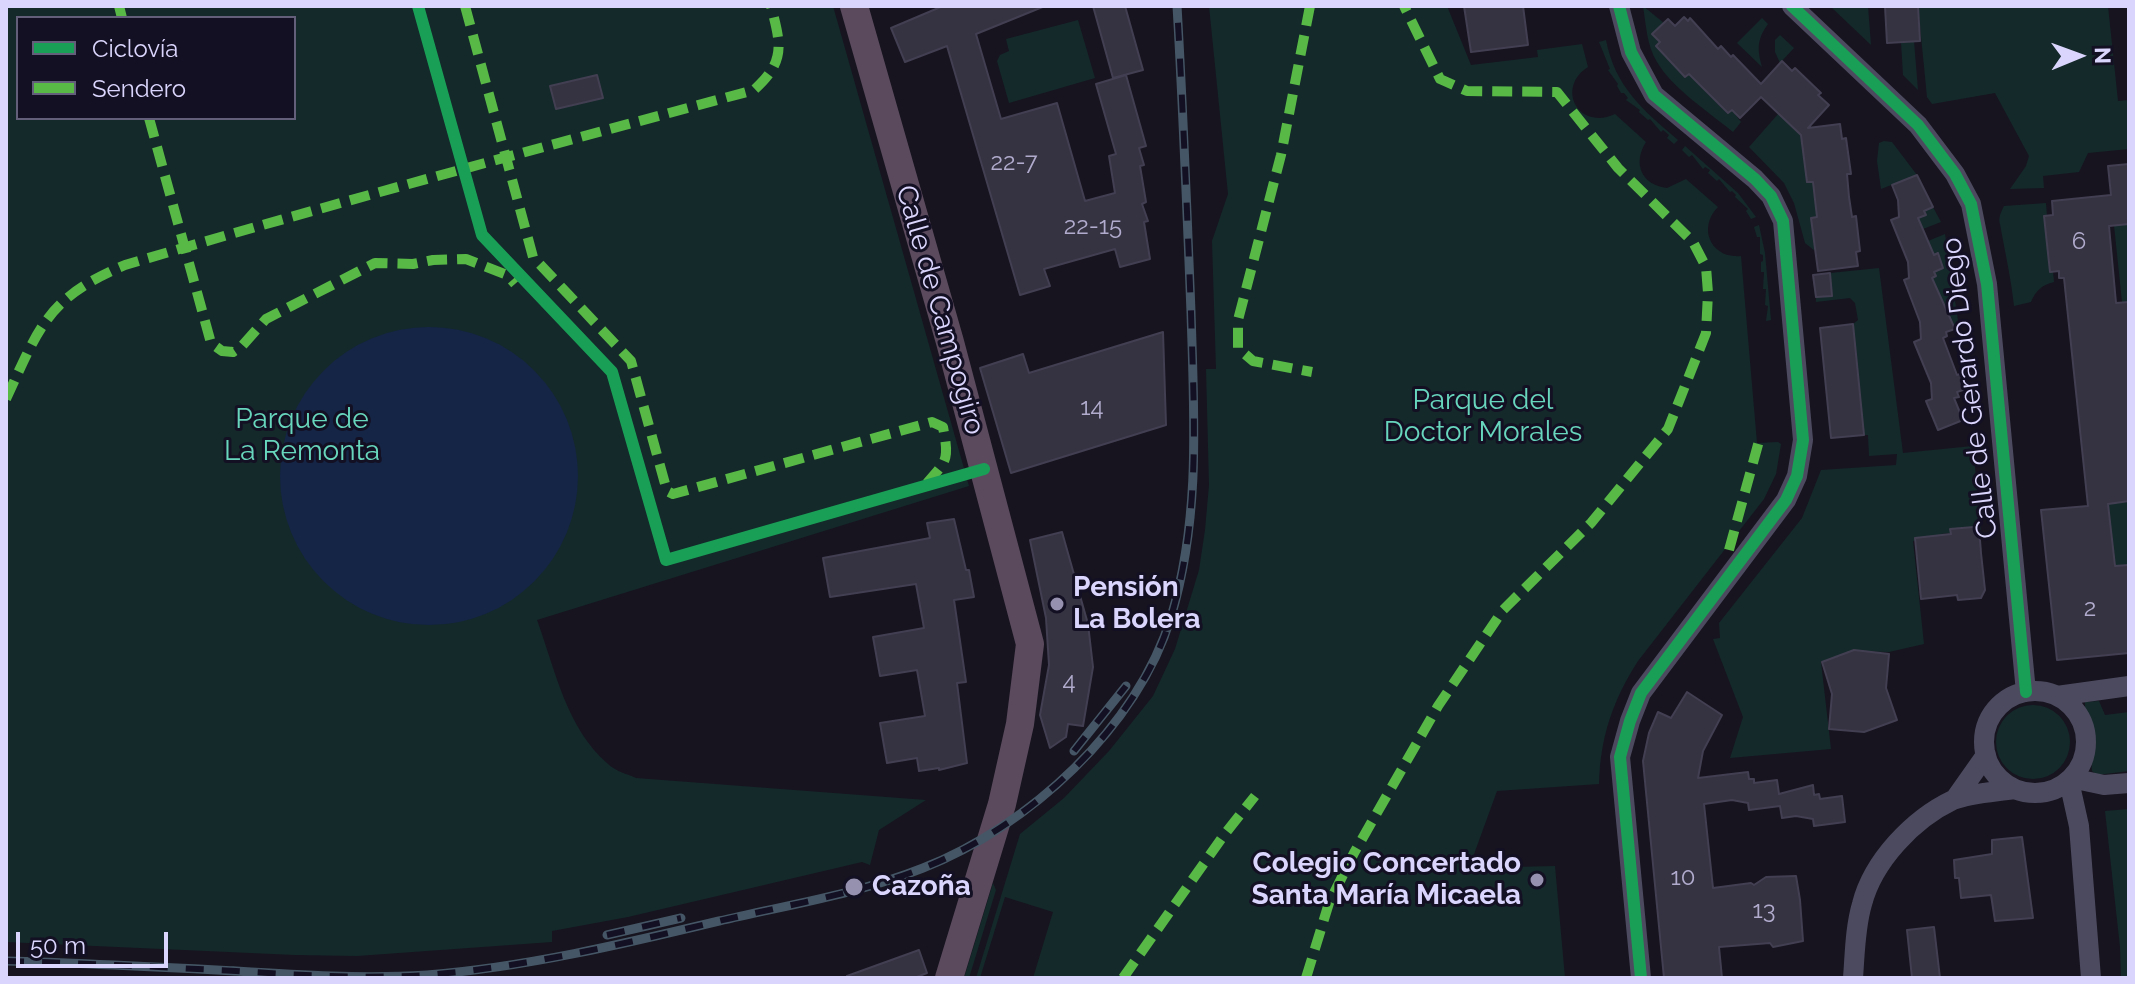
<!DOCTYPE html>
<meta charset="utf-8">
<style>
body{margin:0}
#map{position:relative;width:2135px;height:984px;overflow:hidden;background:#17141f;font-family:Raleway,sans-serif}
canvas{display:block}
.frame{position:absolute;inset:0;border:8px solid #dad5fc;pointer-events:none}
.legend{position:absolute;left:16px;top:16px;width:280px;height:104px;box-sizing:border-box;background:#141023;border:2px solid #635f7a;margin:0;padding:10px 14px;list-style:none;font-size:24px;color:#dad5fc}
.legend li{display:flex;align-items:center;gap:16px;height:40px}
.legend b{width:40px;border:2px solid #635f7a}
.north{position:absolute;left:2039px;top:16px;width:80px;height:80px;-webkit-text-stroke:6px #141023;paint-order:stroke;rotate:89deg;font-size:22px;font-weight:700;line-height:32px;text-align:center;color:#dad5fc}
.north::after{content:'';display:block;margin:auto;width:28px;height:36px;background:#dad5fc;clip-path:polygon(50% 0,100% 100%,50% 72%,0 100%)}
.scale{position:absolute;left:16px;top:932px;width:152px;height:36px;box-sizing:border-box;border:4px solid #dad5fc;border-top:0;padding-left:10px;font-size:24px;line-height:28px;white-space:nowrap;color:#dad5fc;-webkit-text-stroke:6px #141023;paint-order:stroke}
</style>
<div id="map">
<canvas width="2135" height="984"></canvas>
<div class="frame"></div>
<ul class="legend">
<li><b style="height:10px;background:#1a9f57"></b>Ciclovía</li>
<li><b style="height:10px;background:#58b947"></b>Sendero</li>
</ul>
<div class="north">N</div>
<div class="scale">50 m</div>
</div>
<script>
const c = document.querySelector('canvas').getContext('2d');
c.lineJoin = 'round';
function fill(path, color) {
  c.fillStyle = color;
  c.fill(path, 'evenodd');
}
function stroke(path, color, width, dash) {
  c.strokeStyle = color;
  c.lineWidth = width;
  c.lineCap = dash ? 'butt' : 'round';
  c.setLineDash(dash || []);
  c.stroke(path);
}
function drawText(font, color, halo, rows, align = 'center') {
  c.font = font + ' Raleway,sans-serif';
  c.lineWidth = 6;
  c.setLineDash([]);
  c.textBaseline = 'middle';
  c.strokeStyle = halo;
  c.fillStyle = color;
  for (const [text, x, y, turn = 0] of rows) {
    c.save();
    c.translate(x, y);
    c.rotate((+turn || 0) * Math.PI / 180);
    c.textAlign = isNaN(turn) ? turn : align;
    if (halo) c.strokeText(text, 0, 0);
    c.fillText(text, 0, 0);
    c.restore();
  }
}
const green = new Path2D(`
 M6 6H833L969 486 537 620C555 669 566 728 608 764 615 771 627 774 636 778L926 800 879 830 870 865 862 862 628 917 552 931V942L357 956 295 955 6 942ZM18 18H294V118H18Z
 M1209 6H1447L1471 65 1538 57 1537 50 1582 44 1588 67C1555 88 1579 131 1615 114L1646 142C1632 164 1642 185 1667 188L1686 179 1718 207C1697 228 1711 259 1741 256L1757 443 1778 442 1781 444 1776 474 1764 499 1638 661C1613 700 1600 737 1599 784L1497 791 1469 868 1555 866 1565 978H1033L1053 912 1005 897 980 978H976L1020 834 1064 798 1109 751 1153 696 1175 649 1199 570 1205 530 1209 485 1206 369H1216L1212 241 1228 194Z
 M1643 6 1664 23 1653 34 1660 42 1656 46 1685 77 1689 74 1727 113 1732 110 1741 122 1733 132C1710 113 1672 88 1657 62 1647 46 1646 25 1643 6Z
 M1830 6H1868L1871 45Z
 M1918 6H2108L2118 101 2129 100V149L2088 153 2079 172 2043 176 2044 188 2010 189 2026 166 2029 156 1995 93 1932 104 1927 97Z
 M1762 18 1768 24C1757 39 1757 49 1762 67L1737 43Z
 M1078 20 1095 78 1009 103 997 61 1000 55 1009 51 1006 39Z
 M1780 35 1794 48 1780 63 1775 52V40Z
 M1606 40C1615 87 1644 111 1678 140L1674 144 1667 138 1669 135 1663 130 1661 132 1650 119 1648 120 1639 112 1640 110 1626 100 1628 98 1624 93H1621L1617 86 1618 84 1608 70 1610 69 1599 42Z
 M1914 41 1918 90 1903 75 1901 42Z
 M1779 113 1806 131 1807 182H1813L1817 217 1812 218 1815 251 1805 243 1794 203 1784 183 1749 147Z
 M1884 141 1892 142 1917 175 1881 189 1877 161 1879 143Z
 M1685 146 1738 193 1756 217 1751 219 1746 211 1748 209 1735 197 1736 195 1732 191 1730 192 1719 179 1717 181 1708 173 1710 170 1705 167 1703 169 1692 155 1689 157 1682 150Z
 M2046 203 2047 216 2044 217 2050 271 2053 272 2054 282C2042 285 2036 290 2031 302L2014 306C2011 278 2005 252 2000 224 1998 218 2001 212 2004 206Z
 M1933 207 1941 222 1923 229 1918 218 1926 215 1924 211Z
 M2129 224V302H2122L2114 225Z
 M1759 225 1765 253 1771 320 1766 321 1768 306 1765 305 1766 289H1763L1764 272H1761V262L1763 261V255L1760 254V237H1757L1754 227Z
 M1945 234 1959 327 1955 329 1932 278 1936 276 1934 272 1943 268 1938 254 1933 255 1928 241Z
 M1879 268 1903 453 1973 446 1981 530 1941 534 1940 538 1913 541 1924 644 1889 652 1852 651 1821 662 1831 749 1730 758 1743 717 1713 639 1720 638 1719 623 1802 518 1821 470 1896 465 1897 454 1869 456 1868 435H1863L1853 324 1858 320 1855 303 1850 298 1816 302V297L1832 295 1830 273Z
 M2129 501V565L2115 566 2108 504Z
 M2099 701 2105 715 2129 712V771L2097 775 2092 771C2091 761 2093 753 2093 743 2093 728 2084 716 2085 702Z
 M1996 742a37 37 0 1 1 74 0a37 37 0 1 1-74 0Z
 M2129 809V978H2121L2120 947 2105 811Z
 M993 883 996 890 969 978H964Z`);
const water = new Path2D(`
 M280 476a149 149 0 1 1 298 0a149 149 0 1 1-298 0Z`);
const building = new Path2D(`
 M943 6H1045L976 34 1001 119 1057 103 1085 201 1115 193 1109 156 1116 154 1096 84 1126 75 1146 146 1139 148 1144 165 1140 166 1146 202 1142 204 1148 221 1144 222 1150 259 1120 267 1115 249 1044 269 1050 286 1020 295 947 46 905 62 891 28Z
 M1093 6H1125L1143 70 1113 78Z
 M1464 6H1523L1528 45 1471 52Z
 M1885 6H1918L1920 41 1887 43Z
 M1684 17 1688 21 1690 18 1718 49 1721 46 1731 57 1733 55 1761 84 1782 61 1792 71 1795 68 1821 93 1818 95 1829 105 1808 128 1840 124 1842 139 1846 138 1851 174H1847L1849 197 1852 217 1856 216 1860 251 1856 252 1858 266 1818 271 1811 218 1817 217 1813 182H1807L1801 135 1761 97 1740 118 1732 110 1728 113 1689 74 1685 77 1656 46 1660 42 1652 34 1668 19 1675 26Z
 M597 75 603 98 556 109 550 86Z
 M2129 164V224L2109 226 2116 303 2129 302V501L2108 504 2115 566 2129 565V653L2057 660 2041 510 2088 506 2064 278H2059V271L2050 272 2044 216 2053 215 2052 201 2111 195 2108 166Z
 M1917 175 1933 207 1924 211 1926 215 1918 218 1934 255 1938 253 1943 268 1934 272 1936 276 1932 278 1955 329 1946 332 1947 336 1943 338 1957 375 1960 374 1966 389 1957 392 1959 397 1954 398 1963 420 1938 430 1926 401 1932 399 1931 383 1914 342 1921 339 1920 322 1904 280 1909 278 1908 262 1891 220 1899 217 1898 200 1892 185Z
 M1830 273 1832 296 1816 297 1813 275Z
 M1853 324 1864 435 1831 438 1820 328Z
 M1163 332 1166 425 1011 473 980 368 1023 354 1029 373Z
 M954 519 966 570H969L974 597 954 600 966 682 957 683 967 763 939 770V768L919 771 917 758 887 763 880 723 925 716 917 670 880 676 873 637 924 628 916 584 830 597 823 558 930 538 927 523Z
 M1974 527 1980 540 1981 553 1985 590 1981 598 1958 600 1957 595 1921 599 1915 538 1951 534 1950 529Z
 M1062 532 1088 624 1093 667 1083 726 1068 724 1066 737 1050 748 1040 715 1049 665 1046 618 1030 540Z
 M1854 650 1889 654 1886 688 1897 720 1864 732 1829 729 1832 694 1822 662Z
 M1687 692 1722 715 1703 751 1698 778 1748 772 1749 779H1754V783L1777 780 1779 794 1813 785 1814 795 1819 794 1820 799 1842 796 1845 822 1814 826 1813 819 1796 816 1782 818 1780 806 1749 810 1748 803 1732 800 1704 804 1713 888 1751 883 1754 885 1766 877 1796 876 1800 900 1803 941 1773 947 1770 943 1719 947 1722 978H1664L1643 761 1649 733 1658 712 1671 718Z
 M2022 837 2033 918 1995 921 1991 895 1961 898 1959 878H1955L1954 860 1992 854V840Z
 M1934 927 1940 978H1912L1907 930Z
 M919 950 927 973 914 978H848L847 976Z`);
const minor = new Path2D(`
 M1619 6 1631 52 1654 95 1755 179 1771 196 1783 221 1803 440 1797 476 1786 500 1641 693 1630 721 1620 757 1641 978
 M1792 6 1918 125 1955 174 1971 204 1987 284 2026 692
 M1984 742a51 51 0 1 1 102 0a51 51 0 1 1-102 0Z
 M2057 696 2129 686
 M2071 778 2104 785 2129 783
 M2069 781 2079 826 2091 978
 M1955 799 1986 755
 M1853 978C1855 953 1855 928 1862 904 1873 861 1913 819 1953 800 1971 793 1995 792 2014 789`);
const highway = new Path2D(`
 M854 6 950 342 1030 644 1020 724 1002 804 949 978`);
const rail = new Path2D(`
 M1074 751 1126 686
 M607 935 681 918
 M6 961C83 963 159 967 236 971 299 975 364 979 427 975 526 967 623 944 719 921 787 905 858 894 923 868 1028 827 1138 727 1171 617 1201 517 1194 415 1191 312 1187 210 1183 108 1177 6`);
const quiet = new Path2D(`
 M119 6 122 18
 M465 6 533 257 631 361 667 491 673 494 932 422 943 427C949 460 948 459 927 483
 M1310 6 1281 155 1238 320V348L1253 361 1312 372
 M149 118 211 343 222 351 233 352 242 346 266 319 375 263 413 264 433 260 466 259 507 275 515 284
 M6 399C40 326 47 298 125 265 334 203 544 147 754 90 786 61 781 45 771 6
 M1729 550 1759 441
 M1123 978 1224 835 1255 796
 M1306 978 1329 903 1354 853 1438 706 1503 610 1591 523 1668 429 1706 333 1708 293 1706 267 1693 242 1618 168 1557 92 1467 91 1440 79 1404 6`);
const cycleway = new Path2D(`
 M418 6 482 235 612 372 666 560 984 469
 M1619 6 1631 52 1654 95 1755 179 1771 196 1783 221 1803 440 1797 476 1786 500 1641 693 1630 721 1620 757 1641 978
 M1792 6 1918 125 1955 174 1971 204 1987 284 2026 692`);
const markers = [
 [1057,604,8,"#9691af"],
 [1537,880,8,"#9691af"],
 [854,887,10,"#9691af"]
];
const numberNames = [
 ["22-7",1014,163],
 ["22-15",1093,227],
 ["6",2079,242],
 ["14",1092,408],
 ["2",2090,609],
 ["4",1069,682],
 ["10",1683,878],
 ["13",1764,911]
];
const streetNames = [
 ["Calle de Campogiro",940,310,74],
 ["Calle de Gerardo Diego",1970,388,-97]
];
const parkNames = [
 ["Parque del",1483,401],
 ["Doctor Morales",1483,433],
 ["Parque de",302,420],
 ["La Remonta",302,452]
];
const poiNames = [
 ["Pensión",1073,588],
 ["La Bolera",1073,620],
 ["Colegio Concertado",1521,864,"right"],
 ["Santa María Micaela",1521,896,"right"],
 ["Cazoña",872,887]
];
fill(green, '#14292a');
fill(water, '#142545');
fill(building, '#353241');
stroke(building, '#433f52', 2);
stroke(minor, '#4c4a5f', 20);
stroke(highway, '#5b4a5e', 28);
stroke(rail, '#455766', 9);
stroke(rail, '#141023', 6, [18]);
stroke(quiet, '#58b947', 10, [20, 10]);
stroke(cycleway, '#1a9f57', 12);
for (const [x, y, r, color] of markers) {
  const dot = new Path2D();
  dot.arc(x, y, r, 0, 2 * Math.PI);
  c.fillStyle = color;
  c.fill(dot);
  stroke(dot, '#141023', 3);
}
drawText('24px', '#b1accd', null, numberNames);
drawText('28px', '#dad5fc', '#141023', streetNames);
drawText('28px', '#67d6bd', '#141023', parkNames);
drawText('bold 28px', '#dad5fc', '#141023', poiNames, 'left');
</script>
